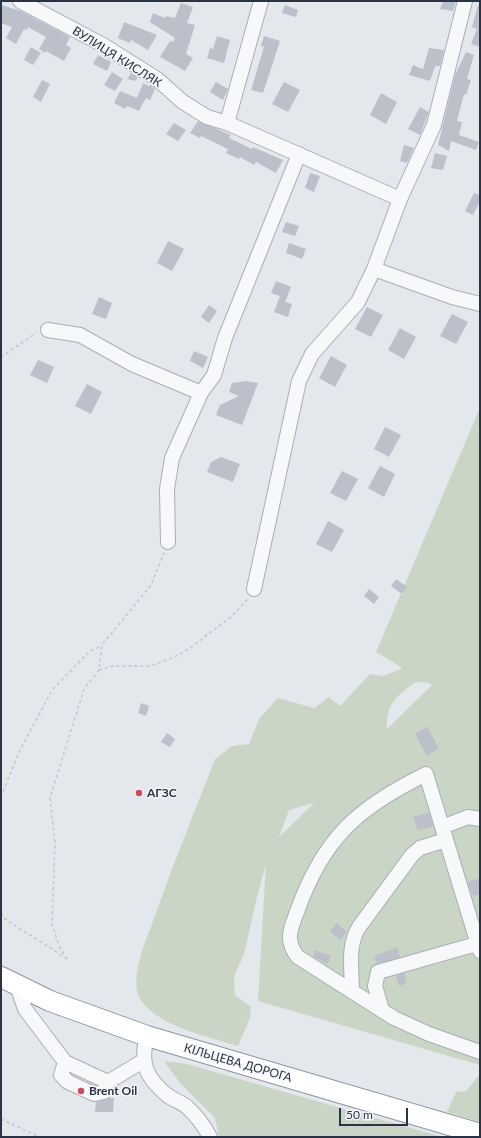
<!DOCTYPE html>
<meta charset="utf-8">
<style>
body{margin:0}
#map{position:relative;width:481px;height:1138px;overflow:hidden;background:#e4e7ec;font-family:Lato,sans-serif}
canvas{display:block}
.frame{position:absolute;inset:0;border:2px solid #2b3445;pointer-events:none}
.scale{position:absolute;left:339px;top:1108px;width:69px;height:18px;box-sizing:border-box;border:2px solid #2b3445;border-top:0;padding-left:5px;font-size:12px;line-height:14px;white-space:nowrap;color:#2b3445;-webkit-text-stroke:3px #f4f6f9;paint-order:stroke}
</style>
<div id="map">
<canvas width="481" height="1138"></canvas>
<div class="frame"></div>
<div class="scale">50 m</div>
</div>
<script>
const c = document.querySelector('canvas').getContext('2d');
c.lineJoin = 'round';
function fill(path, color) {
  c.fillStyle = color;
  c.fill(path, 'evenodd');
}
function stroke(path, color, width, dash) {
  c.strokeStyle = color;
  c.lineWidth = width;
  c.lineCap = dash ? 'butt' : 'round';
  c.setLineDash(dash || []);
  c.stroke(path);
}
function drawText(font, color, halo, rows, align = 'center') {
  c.font = font + ' Lato,sans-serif';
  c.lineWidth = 3;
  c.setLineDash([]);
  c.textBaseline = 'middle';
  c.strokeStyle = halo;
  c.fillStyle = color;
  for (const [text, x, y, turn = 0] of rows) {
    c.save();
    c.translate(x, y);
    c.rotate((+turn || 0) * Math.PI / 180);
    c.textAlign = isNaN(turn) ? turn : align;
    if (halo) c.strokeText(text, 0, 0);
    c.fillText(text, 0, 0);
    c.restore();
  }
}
const green = new Path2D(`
 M480 408V1065L258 1001 266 864 257 897 244 954 234 977 235 995 251 1007 250 1018 238 1046C210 1037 150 1025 138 994 136 989 136 978 137 973 140 951 151 928 158 907 176 857 196 808 215 759L232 746 249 744 259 719 278 698 314 708 329 697 340 706 370 674 383 676 401 669V667L376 652ZM416 682 428 683 432 685 387 729C385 705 398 694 416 682ZM314 803 279 837 289 810Z
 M164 1061 187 1064 442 1137H219L215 1118 180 1083Z
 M480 1074V1122L447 1112 456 1092 466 1091Z`);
const building = new Path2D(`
 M443 1H456L453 11 440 9Z
 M181 3 193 7 187 23 195 25 186 54 193 58 185 71 160 57 170 41 173 42 175 38 150 22 153 13 165 18 166 16 175 18Z
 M1 5 21 11 70 37 66 45 71 48 64 61 46 51 45 53 39 49 46 37 28 27 27 30 24 29 16 44 6 38 12 27 1 23Z
 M285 5 298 10 296 17 282 13Z
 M478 5H480V47L471 44 477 29 472 27Z
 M124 22 157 35 148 50 131 40 129 43 118 38Z
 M217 36 230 40 224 63 207 58 210 48 213 49Z
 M264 36 280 41 263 93 251 90 264 47 261 46Z
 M31 47 41 53 33 65 24 60Z
 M429 48 444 50 440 66H435L430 81 409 75 413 65 423 69Z
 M466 52 474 55 467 79 471 80 466 95 464 94 457 121 462 122 459 135 479 142 476 150 451 141 449 151 438 145 455 75Z
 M98 55 111 62 107 71 93 64Z
 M112 72 123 79 115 91 104 85Z
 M131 73 138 77 135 81 127 79Z
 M42 80 50 84 41 102 33 97Z
 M216 82 228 89 223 100 210 92Z
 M284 82 300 90 288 112 272 104Z
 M143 83 149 86 151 85 155 89 150 100 146 98 139 111 127 106 125 109 114 103 120 91 137 98Z
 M381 93 397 102 386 124 370 115Z
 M420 107 429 112 420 135 408 129Z
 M198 121 231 135 229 138 252 149 253 147 283 160 276 173 256 162 254 165 240 157 239 159 226 153 228 149 201 136 200 138 190 133Z
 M174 123 186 130 178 141 166 134Z
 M404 145 414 148 407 163 400 161Z
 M435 153 447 156 443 170 431 168Z
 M310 173 320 176 314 192 305 188Z
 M474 193 480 195V201L473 215 465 211Z
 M286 222 299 226 295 236 282 232Z
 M168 241 184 249 172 271 157 263Z
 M289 243 306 249 302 259 286 253Z
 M276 281 291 287 285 302 292 304 288 317 274 312 280 296 271 293Z
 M99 297 112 303 106 319 92 314Z
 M209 305 217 311 209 323 201 317Z
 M367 307 383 315 371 337 355 329Z
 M452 314 468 322 456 344 440 336Z
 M400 328 416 337 404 359 388 350Z
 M194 351 208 357 203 368 190 361Z
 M331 356 347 365 335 387 319 378Z
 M38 360 54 367 47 383 30 375Z
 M246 381 258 383 242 425 216 415 220 405 239 396 229 392 232 383Z
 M87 384 102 392 91 414 75 406Z
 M385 427 401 435 389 457 374 449Z
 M221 457 240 464 233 482 207 472 211 462Z
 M380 466 395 474 384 497 368 488Z
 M342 471 358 479 346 501 330 493Z
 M328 521 344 530 332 552 316 544Z
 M396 579 407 587 402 594 391 586Z
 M369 589 379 597 374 604 364 596Z
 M141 703 149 706 146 716 138 713Z
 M427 727 439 748 427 756 415 734Z
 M167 733 175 739 170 747 161 742Z
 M429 812 433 826 418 831 413 817Z
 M480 878V894L473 896 468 882Z
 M337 923 347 932 340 940 330 931Z
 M397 947 400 957 377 964 374 956Z
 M315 950 331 956 327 964 313 956Z
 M404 973 407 983 399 986 396 976Z
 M110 1098H114L113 1112H95L96 1102Z`);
const path = new Path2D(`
 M1 357 36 333
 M99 670 113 666H150L172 658 189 649 232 616 248 599
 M1 797 18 754 52 690 90 651 102 646
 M1 913 5 919 66 958
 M67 959 59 946 52 924 55 842 50 798 84 689 99 670 102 645 151 585 164 553
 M1 1119 40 1137`);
const minor = new Path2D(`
 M20 1 103 45 157 79 183 102 207 117 227 123 400 199
 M227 123 261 1
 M374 269 452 297 480 304
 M48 330 80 335 132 364 201 393
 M168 542 167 489 172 458 201 393 214 375 225 338 299 154
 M254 589 299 381 312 354 358 302 374 269 400 199 434 125 465 1
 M442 827 468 817 480 819
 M480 951 426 774C359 807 324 837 298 909 291 928 284 940 298 957L394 1018 429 1034 480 1052
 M17 986 25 1009 65 1062 108 1082 143 1061
 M352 991C352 969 347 946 359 927L412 855 420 848 446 840
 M382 1010 375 986 378 972 480 943
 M147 1036C140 1062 145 1077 167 1095 173 1100 182 1102 188 1108 197 1116 204 1126 210 1137
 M65 1062 61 1075 68 1082 94 1094 104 1092 108 1082`);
const highway = new Path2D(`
 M1 977 50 1001 147 1036 480 1134`);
const markers = [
 [139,793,4,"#d1495b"],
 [81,1091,4,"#d1495b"]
];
const streetNames = [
 ["ВУЛИЦЯ КИСЛЯК",117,57,32],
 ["КІЛЬЦЕВА ДОРОГА",238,1063,16]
];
const poiNames = [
 ["АГЗС",147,793],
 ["Brent Oil",89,1091]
];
fill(green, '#c9d6c5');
fill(building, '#bbc0ca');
stroke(minor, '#a9aeb7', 16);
stroke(highway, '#8b94a3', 22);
stroke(path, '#c2c5cb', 1.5, [3, 3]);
stroke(minor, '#f7f8fa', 14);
stroke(highway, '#fff', 20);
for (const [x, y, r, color] of markers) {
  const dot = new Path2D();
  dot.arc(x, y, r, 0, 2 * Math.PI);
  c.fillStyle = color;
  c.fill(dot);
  stroke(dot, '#f4f6f9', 1.5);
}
drawText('12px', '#2b3445', '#f4f6f9', streetNames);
drawText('bold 12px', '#2b3445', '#f4f6f9', poiNames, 'left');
</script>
